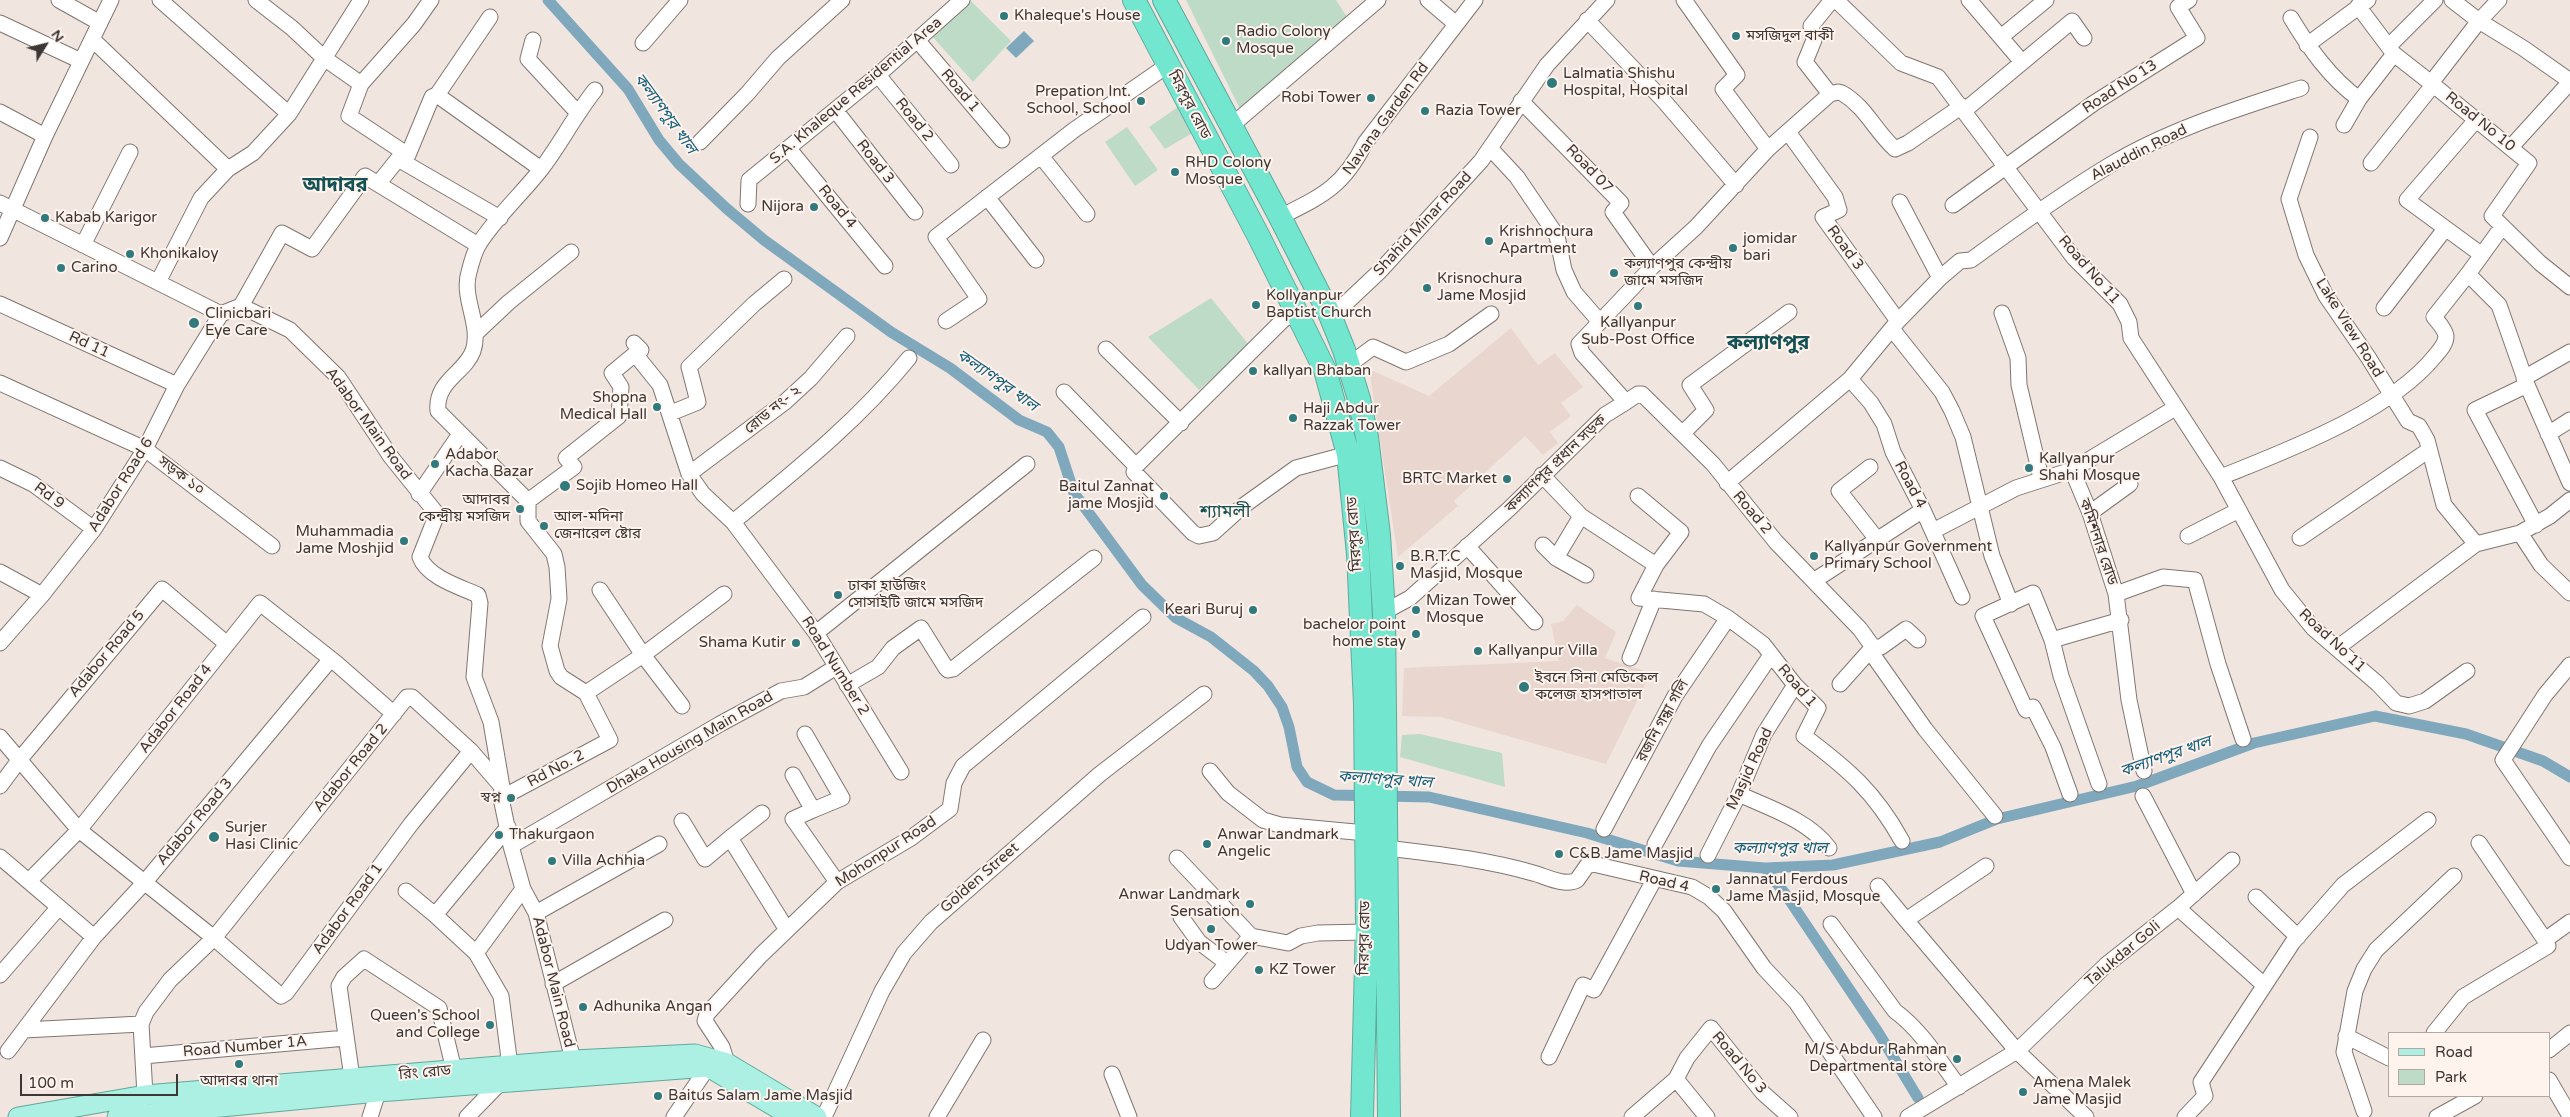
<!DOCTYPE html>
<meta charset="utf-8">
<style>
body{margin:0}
#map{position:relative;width:2570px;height:1117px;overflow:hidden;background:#f1e5e0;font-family:"Varela Round",sans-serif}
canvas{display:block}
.legend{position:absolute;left:2388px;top:1032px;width:162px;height:65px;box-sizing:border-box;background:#fff3ed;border:1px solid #b1a8a3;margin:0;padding:6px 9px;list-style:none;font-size:15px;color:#3c3735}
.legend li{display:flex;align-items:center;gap:10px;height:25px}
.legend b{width:25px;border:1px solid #b1a8a3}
.north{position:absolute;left:20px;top:20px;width:50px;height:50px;-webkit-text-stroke:4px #fff3ed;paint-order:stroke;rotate:54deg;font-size:14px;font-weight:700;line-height:20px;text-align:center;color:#3c3735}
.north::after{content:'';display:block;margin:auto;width:18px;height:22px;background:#3c3735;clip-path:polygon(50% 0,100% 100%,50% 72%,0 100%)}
.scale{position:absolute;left:20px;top:1074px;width:158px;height:22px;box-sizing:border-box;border:2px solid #3c3735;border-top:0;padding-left:6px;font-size:15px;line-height:18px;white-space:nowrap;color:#3c3735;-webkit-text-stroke:4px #fff3ed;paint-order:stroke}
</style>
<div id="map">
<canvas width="2570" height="1117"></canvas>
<ul class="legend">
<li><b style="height:6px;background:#abf0e3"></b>Road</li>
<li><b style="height:14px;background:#bedbc8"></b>Park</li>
</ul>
<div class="north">N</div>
<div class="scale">100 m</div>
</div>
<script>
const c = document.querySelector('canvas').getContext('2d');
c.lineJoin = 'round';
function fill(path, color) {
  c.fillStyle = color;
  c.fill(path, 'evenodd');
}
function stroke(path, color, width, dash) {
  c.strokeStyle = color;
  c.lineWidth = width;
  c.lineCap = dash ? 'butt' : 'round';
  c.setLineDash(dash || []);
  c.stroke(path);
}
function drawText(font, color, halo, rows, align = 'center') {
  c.font = font + ' "Varela Round","Noto Sans Bengali",sans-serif';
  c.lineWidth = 4;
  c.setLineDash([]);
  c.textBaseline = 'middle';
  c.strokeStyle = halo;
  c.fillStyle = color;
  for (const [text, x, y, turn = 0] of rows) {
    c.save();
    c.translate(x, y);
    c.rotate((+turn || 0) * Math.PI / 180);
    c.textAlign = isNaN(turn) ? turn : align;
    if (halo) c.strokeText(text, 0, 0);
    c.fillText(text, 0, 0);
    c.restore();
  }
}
const built = new Path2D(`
 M1511 328 1538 365 1555 353 1583 387 1561 403 1571 416 1550 432 1558 443 1543 455 1525 436 1454 501 1458 506 1398 557 1369 369 1429 396Z
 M1577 605 1616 632 1605 658 1651 673 1606 764 1441 717 1402 716 1404 668 1559 661 1551 624 1563 621Z`);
const green = new Path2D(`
 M970 0 1011 41 973 82 931 35Z
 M1186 0H1336L1349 20 1242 113Z
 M1178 107 1194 132 1165 149 1149 127Z
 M1127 127 1158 170 1135 186 1105 142Z
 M1211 298 1249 345 1199 390 1148 337Z
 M1420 734 1502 753 1505 787 1400 757 1402 735Z`);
const water = new Path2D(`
 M1024 31 1034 41 1016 58 1006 48Z`);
const canal = new Path2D(`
 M548 0 628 89 659 140 679 164 726 208 764 240 891 332 950 368 1019 420 1047 432 1059 447 1074 493 1142 585 1176 618 1211 637 1254 671 1268 686 1282 707 1289 727 1297 767 1307 782 1334 795 1429 797 1587 833 1678 861 1765 868 1833 865 1940 842 1997 819 2137 786 2254 743 2375 716 2466 734 2543 761 2570 777
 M1765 868 1786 895 1878 1032 1918 1098`);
const minor = new Path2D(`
 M59 0 100 23
 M160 0 289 114
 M256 0 292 28 324 58 361 84
 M1428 0 1456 24
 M1684 0 1737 75 1723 89 1768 149
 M1836 0 1901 63 1938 77 2074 258 2120 304 2129 322 2131 338 2221 477 2282 590 2313 628 2378 684 2396 703 2409 706 2425 701 2467 671
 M1969 0 2022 62
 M2499 0 2479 21 2523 48 2570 81
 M2358 6 2394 54 2431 83 2479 21 2452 0
 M2291 18C2309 48 2330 78 2359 99
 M1587 20 1664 101 1736 185
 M0 23 81 61
 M2001 37 2046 0
 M93 40 228 169
 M533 40 528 59 577 112
 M918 41 1002 140
 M643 43 680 0
 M2307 45 2368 0
 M2389 46 2435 0
 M878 75 951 165
 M2431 83 2529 163 2492 216 2540 263 2570 287
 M1830 94 1805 62 1814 40 1811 26 1832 0
 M437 95 541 169
 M1521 101 1621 203 1613 212 1652 267
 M1965 110 2072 21 2084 38
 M836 111 915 212
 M0 112 45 136
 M2476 120 2407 200 2482 255
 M2344 125 2359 99 2394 54
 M1231 126 1378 0
 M1788 132 1835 197 1839 210 1823 217 1898 321
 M2310 137 2289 199 2306 255 2326 296 2368 357 2408 421 2419 426 2427 440 2444 505 2476 544
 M700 142 747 94 778 58 842 0
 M2511 147 2570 82
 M1490 148 1517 177 1557 236 1564 270 1574 292 1600 322
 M789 149 885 266
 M408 155 349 116 361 84 414 24 431 0
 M1041 156 1087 214
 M398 159 500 218
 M2371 163 2433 85
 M378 184 478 245
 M987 197 1036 260
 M1900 202 1940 278
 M0 203 221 314 241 306 290 330 338 377 391 457 437 514 420 557C427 577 460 587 478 595L480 603 474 677 491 722 502 787 501 798 511 846 523 889 536 913 573 1060 567 1068
 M748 204 749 180 878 75 962 0
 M1953 205 2094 103 2197 38 2178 7 2189 0
 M1280 217C1322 196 1343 187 1365 143L1475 0
 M2502 227 2468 274 2499 305 2527 385 2570 483
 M0 238 45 136 111 0
 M83 245 130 152
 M158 282 201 198 228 169 253 153 289 114 361 0
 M0 304 177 385
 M241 306 282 233 312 249 365 176 378 184 398 159 408 155 432 97 437 95 490 17
 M2384 308 2445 229
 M1297 311 1283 320 1136 466 1134 472 1193 533 1199 536 1213 533 1243 506 1296 468 1348 454
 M2002 313 2018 358 2019 385 2041 478
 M1330 315 1344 305 1380 271 1481 161 1547 65 1607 0
 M946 321 979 299 936 237 1074 130 1168 65
 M1892 329 1942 392 1952 411 1963 437 1992 556 2011 604
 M476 333 509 302 571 252
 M634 343 641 350 635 354 660 385 689 474 703 494 733 522 816 633 901 772
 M1106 349 1181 423
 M1349 365 1373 347 1406 362 1449 344 1491 314
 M2524 378 2570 352
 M1850 379 1871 403 1884 424 1893 452 1923 510 1962 597
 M0 383 145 449 272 546
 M2527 385 2475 410 2536 525
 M1064 392 1136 466
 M1626 402 1638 394H1642L1713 464 1776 542 1860 629 1873 647 1875 658 1925 729 1995 816
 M671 413 698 402 689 367 754 304 784 279
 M1683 433 1706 410 1690 385 1789 312
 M2548 434 2570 420
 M1870 467 1839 491 1876 538
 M0 468 33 484 94 529
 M2072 470 2090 513 2116 594 2129 700 2144 771
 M689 474 785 402 811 378 847 336
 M1542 475 1581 516 1656 565 1639 598 1704 604 1728 618 1763 644 1795 685 1818 708 1804 736C1848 769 1875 792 1902 841
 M2221 477C2288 450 2390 412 2435 356 2440 350 2446 344 2446 336 2445 329 2438 322 2434 317L2468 274
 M1727 483 1850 379 1898 321 1940 278 1960 261 1971 260C2016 227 2062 194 2110 165 2168 130 2236 109 2301 88
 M419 494 460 434
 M1638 496 1681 532 1656 565
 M528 501 574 467 566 458 619 416 621 387 612 373 635 354
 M2090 513 2130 484
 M733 522C795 471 858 421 909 358
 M1933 531 2016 488 2072 470 2175 408
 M2520 533 2541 565 2570 593
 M2188 536 2239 510
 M2300 538 2429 450
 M1543 545 1556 558 1586 575
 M1467 546 1535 622
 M1556 558 1581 516
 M0 572 42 595
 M1815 580 1923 510
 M600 590 643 655 682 706
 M2116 594 2163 577 2195 580 2218 664 2243 739
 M1384 612 1410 598 1509 509 1605 415 1626 402 1582 353 1579 344 1652 267 1696 227 1768 149 1830 94 1838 92 1842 93C1866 107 1875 131 1895 149L1908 143 1962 106
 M816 633 1027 464
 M2052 640 2121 620
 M0 643 42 595 94 529 145 449 177 385 221 314
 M2337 648 2476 544 2520 533 2550 516 2570 500
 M1630 658 1654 599
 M2570 665 2545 695 2503 760 2570 858
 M1840 684 1873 647H1881L1906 629 1918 640
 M847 685 878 667 893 648 921 628 946 668 948 670 953 669 1094 558
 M586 693 643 655 724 594
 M805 734 842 798 813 810
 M0 737 79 830 214 938 281 996 286 993 411 824 471 751
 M1210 771 1228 793 1263 820 1280 825 1366 833
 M793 775 813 810 793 819 837 882
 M0 786 20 759 162 589 227 644
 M1739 794C1771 809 1808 820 1829 848
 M2070 794 2053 747 2033 707 2026 710 1983 616 2033 593 2052 640 2061 676 2099 784
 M2143 796 2194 894
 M501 798 610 740 586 693 561 677 557 671 550 646 559 599 557 567 554 554 528 521V501L438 411C435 381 465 373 473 351 482 325 461 298 469 272 471 264 474 252 479 244 496 217 522 194 542 168 561 143 575 115 595 90
 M762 813 730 838 787 930
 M682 821 705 859 730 838
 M1604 829 1675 696 1728 618
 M2479 843 2545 940 2570 922
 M1655 844 1709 746 1771 655
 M511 846 720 724 781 691 804 687 836 667
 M1386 848C1435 854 1485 859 1533 873 1545 876 1565 887 1577 880L1589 863 1692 887 1709 897 1724 911 1764 968 1796 1002 1874 1117
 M1708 855 1739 794 1764 734 1795 685
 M0 857 94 937
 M1177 858 1251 936
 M1986 866 1906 920 2017 1051 2106 965 2178 908 2232 860
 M29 881 79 830 260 603 336 663 394 714
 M1878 886 1906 920
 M406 891 435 915 508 827
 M2256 897 2298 937
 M2178 908 2264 985
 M536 913 659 844
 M435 915 476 953 501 996 510 1066
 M1181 917 1199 942 1227 963
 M1831 924 1895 1011C1922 1031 1939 1060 1959 1087
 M1251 936 1288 943 1301 936 1318 933 1367 932
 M476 953 523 889
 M0 975 59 907
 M1212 981 1251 936
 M553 984 665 920
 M24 1030 141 1024
 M2434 1033 2463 997 2548 946 2545 940
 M2346 1036 2389 1058
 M2549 1050 2570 1033
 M8 1051 94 937 144 883 330 660
 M143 1056 346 1038
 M1549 1057 1583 985 1594 990 1654 880
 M727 1063 722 1047 705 1021 707 1014 761 955 837 882 911 838 950 809 954 783 963 766 1143 617
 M1112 1074 1129 1117
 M352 1078 339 986 344 977 364 959 439 1008 454 1070
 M1676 1079 1707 1117
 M2549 1080 2570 1116
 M139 1103 145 1095 141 1024 146 1012 170 980 214 938 407 697H412L471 751 502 787
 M2364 1111 2344 1052 2355 991 2364 969 2376 950 2454 876
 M370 1117 378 1092
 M467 1117 501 1082
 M674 1117 708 1067
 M824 1117 882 991 904 953 931 922 1100 774 1204 694
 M937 1117 983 1040
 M1632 1117 1676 1079 1687 1058 1711 1028 1763 1093 1790 1117
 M1908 1117 2017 1051 2086 1117
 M2185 1117 2205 1096 2201 1082 2293 942 2343 885 2428 820
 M2437 1117 2475 1096`);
const major = new Path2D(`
 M18 1117 145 1095 573 1060 695 1054 727 1063 817 1117
 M117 1117 378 1092 708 1067 792 1117`);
const highway = new Path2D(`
 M1134 0 1258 235 1325 370 1348 454 1358 554 1365 704 1367 923 1362 1117
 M1164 0 1280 217 1330 315 1344 350 1359 399 1367 437 1379 535 1384 612 1389 1117`);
const markers = [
 [1004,16,5,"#307a7d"],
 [1736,36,5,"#307a7d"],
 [1226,41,5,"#307a7d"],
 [1552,83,6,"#307a7d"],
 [1371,98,5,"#307a7d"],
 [1141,101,5,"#307a7d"],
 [1425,111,5,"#307a7d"],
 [1175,172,5,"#307a7d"],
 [814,207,5,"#307a7d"],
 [45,218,5,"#307a7d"],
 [1489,241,5,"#307a7d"],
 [1733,248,5,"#307a7d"],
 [130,254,5,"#307a7d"],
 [61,268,5,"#307a7d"],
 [1614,273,5,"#307a7d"],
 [1427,288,5,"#307a7d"],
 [1256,305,5,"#307a7d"],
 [1638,306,5,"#307a7d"],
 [194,323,6,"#307a7d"],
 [1253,371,5,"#307a7d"],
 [657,407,5,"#307a7d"],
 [1293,418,5,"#307a7d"],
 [435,464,5,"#307a7d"],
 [2029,468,5,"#307a7d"],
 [1507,479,5,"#307a7d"],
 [565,486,6,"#307a7d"],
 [1164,496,5,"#307a7d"],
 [520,509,5,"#307a7d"],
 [544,526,5,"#307a7d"],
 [404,541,5,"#307a7d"],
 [1814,556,5,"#307a7d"],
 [1400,566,5,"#307a7d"],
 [838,595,5,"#307a7d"],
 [1253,610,5,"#307a7d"],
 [1416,610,5,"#307a7d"],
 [1416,634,5,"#307a7d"],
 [796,643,5,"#307a7d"],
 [1478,651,5,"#307a7d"],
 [1524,687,6,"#307a7d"],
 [511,798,5,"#307a7d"],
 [499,835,5,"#307a7d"],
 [214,837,6,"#307a7d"],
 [1207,844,5,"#307a7d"],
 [1559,854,5,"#307a7d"],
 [552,861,5,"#307a7d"],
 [1716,889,5,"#307a7d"],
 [1250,904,5,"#307a7d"],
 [1211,929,5,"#307a7d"],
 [1259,970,5,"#307a7d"],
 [583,1007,5,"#307a7d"],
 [490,1025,5,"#307a7d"],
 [1957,1059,5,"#307a7d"],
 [239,1064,5,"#307a7d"],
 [2023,1092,5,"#307a7d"],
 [658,1096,5,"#307a7d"]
];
const poiNames = [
 ["Khaleque's House",1014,16],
 ["Radio Colony",1236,32],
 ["Mosque",1236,49],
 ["মসজিদুল বাকী",1746,36],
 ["Lalmatia Shishu",1563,74],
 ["Hospital, Hospital",1563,91],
 ["Prepation Int.",1131,92,"right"],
 ["School, School",1131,109,"right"],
 ["Robi Tower",1361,98,"right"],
 ["Razia Tower",1435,111],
 ["RHD Colony",1185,163],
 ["Mosque",1185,180],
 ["Nijora",804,207,"right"],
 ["Kabab Karigor",55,218],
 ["Krishnochura",1499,232],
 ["Apartment",1499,249],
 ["jomidar",1743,239],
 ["bari",1743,256],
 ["Khonikaloy",140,254],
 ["কল্যাণপুর কেন্দ্রীয়",1624,264],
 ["জামে মসজিদ",1624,281],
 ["Carino",71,268],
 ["Krisnochura",1437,279],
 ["Jame Mosjid",1437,296],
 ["Kollyanpur",1266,296],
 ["Baptist Church",1266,313],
 ["Clinicbari",205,314],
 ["Eye Care",205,331],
 ["Kallyanpur",1638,323,"center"],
 ["Sub-Post Office",1638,340,"center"],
 ["kallyan Bhaban",1263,371],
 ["Shopna",647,398,"right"],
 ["Medical Hall",647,415,"right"],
 ["Haji Abdur",1303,409],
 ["Razzak Tower",1303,426],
 ["Adabor",445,455],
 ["Kacha Bazar",445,472],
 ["Kallyanpur",2039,459],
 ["Shahi Mosque",2039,476],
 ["BRTC Market",1497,479,"right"],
 ["Sojib Homeo Hall",576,486],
 ["Baitul Zannat",1154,487,"right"],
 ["jame Mosjid",1154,504,"right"],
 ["আদাবর",510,500,"right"],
 ["কেন্দ্রীয় মসজিদ",510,517,"right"],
 ["আল-মদিনা",554,517],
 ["জেনারেল ষ্টোর",554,534],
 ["Muhammadia",394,532,"right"],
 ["Jame Moshjid",394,549,"right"],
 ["Kallyanpur Government",1824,547],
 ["Primary School",1824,564],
 ["B.R.T.C",1410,557],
 ["Masjid, Mosque",1410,574],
 ["ঢাকা হাউজিং",848,586],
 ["সোসাইটি জামে মসজিদ",848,603],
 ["Mizan Tower",1426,601],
 ["Mosque",1426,618],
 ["Keari Buruj",1243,610,"right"],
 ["bachelor point",1406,625,"right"],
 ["home stay",1406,642,"right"],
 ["Shama Kutir",786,643,"right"],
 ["Kallyanpur Villa",1488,651],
 ["ইবনে সিনা মেডিকেল",1535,678],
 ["কলেজ হাসপাতাল",1535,695],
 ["স্বপ্ন",501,798,"right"],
 ["Surjer",225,828],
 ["Hasi Clinic",225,845],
 ["Thakurgaon",509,835],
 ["Anwar Landmark",1217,835],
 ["Angelic",1217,852],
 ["C&B Jame Masjid",1569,854],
 ["Villa Achhia",562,861],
 ["Jannatul Ferdous",1726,880],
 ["Jame Masjid, Mosque",1726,897],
 ["Anwar Landmark",1240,895,"right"],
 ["Sensation",1240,912,"right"],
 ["Udyan Tower",1211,946,"center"],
 ["KZ Tower",1269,970],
 ["Adhunika Angan",593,1007],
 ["Queen's School",480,1016,"right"],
 ["and College",480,1033,"right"],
 ["M/S Abdur Rahman",1947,1050,"right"],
 ["Departmental store",1947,1067,"right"],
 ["আদাবর থানা",239,1081,"center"],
 ["Amena Malek",2033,1083],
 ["Jame Masjid",2033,1100],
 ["Baitus Salam Jame Masjid",668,1096]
];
const streetNames = [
 ["Road No 13",2120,87,-33],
 ["S.A. Khaleque Residential Area",856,91,-40],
 ["Road 1",960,91,50],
 ["মিরপুর রোড",1189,105,62],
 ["Navana Garden Rd",1386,119,-54],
 ["Road 2",914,120,51],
 ["Road No 10",2480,122,39],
 ["Alauddin Road",2139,153,-27],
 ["Road 3",875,162,52],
 ["Road 07",1589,169,46],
 ["Road 4",837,207,51],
 ["Shahid Minar Road",1423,224,-47],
 ["Road 3",1845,248,54],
 ["Road No 11",2089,270,49],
 ["Lake View Road",2349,328,58],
 ["Rd 11",89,345,25],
 ["রোড নং- ২",773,410,-39],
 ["Adabor Main Road",368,424,54],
 ["কল্যাণপুর প্রধান সড়ক",1556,464,-44],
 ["সড়ক ১০",181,476,37],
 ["Adabor Road 6",121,485,-58],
 ["Road 4",1910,485,62],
 ["Rd 9",49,496,36],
 ["Road 2",1752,513,50],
 ["মিরপুর রোড",1355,534,-94],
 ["কমিশনার রোড",2098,542,71],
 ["Road No 11",2332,641,43],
 ["Adabor Road 5",107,654,-50],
 ["Road Number 2",835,666,58],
 ["Road 1",1797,686,49],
 ["Adabor Road 4",176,709,-52],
 ["রজনি গন্ধা গলি",1663,721,-61],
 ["Dhaka Housing Main Road",690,743,-30],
 ["Adabor Road 2",351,768,-51],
 ["Rd No. 2",556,769,-28],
 ["Masjid Road",1750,769,-65],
 ["Adabor Road 3",195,822,-50],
 ["Mohonpur Road",886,852,-33],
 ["Golden Street",980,878,-41],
 ["Road 4",1664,882,13],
 ["Adabor Road 1",348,909,-54],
 ["মিরপুর রোড",1365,938,-89],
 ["Talukdar Goli",2123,954,-40],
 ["Adabor Main Road",553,982,76],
 ["Road Number 1A",245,1047,-5],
 ["Road No 3",1739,1063,50],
 ["রিং রোড",425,1073,-5]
];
const waterNames = [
 ["কল্যাণপুর খাল",665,114,54],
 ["কল্যাণপুর খাল",997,381,35],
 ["কল্যাণপুর খাল",2166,757,-19],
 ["কল্যাণপুর খাল",1385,780,4],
 ["কল্যাণপুর খাল",1780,849]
];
const quarterNames = [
 ["শ্যামলী",1225,512]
];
const districtNames = [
 ["আদাবর",335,186],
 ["কল্যাণপুর",1768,344]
];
fill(built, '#e9d6ce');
fill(green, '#bedbc8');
fill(water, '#7fa8bc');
stroke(canal, '#7fa8bc', 11);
stroke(minor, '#807671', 17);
stroke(major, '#60a99a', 21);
stroke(highway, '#60a99a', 24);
stroke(minor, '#fff', 15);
stroke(major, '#abf0e3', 19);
stroke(highway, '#73e6d0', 22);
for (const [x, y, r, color] of markers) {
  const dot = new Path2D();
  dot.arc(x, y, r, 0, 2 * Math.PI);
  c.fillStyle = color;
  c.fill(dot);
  stroke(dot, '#fff3ed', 2);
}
drawText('15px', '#3c3735', '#fff3ed', poiNames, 'left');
drawText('15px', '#3c3735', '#fff3ed', streetNames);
drawText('italic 16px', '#14607c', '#fff3ed', waterNames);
drawText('18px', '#145154', '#fff3ed', quarterNames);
drawText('bold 20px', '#145154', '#fff3ed', districtNames);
</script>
